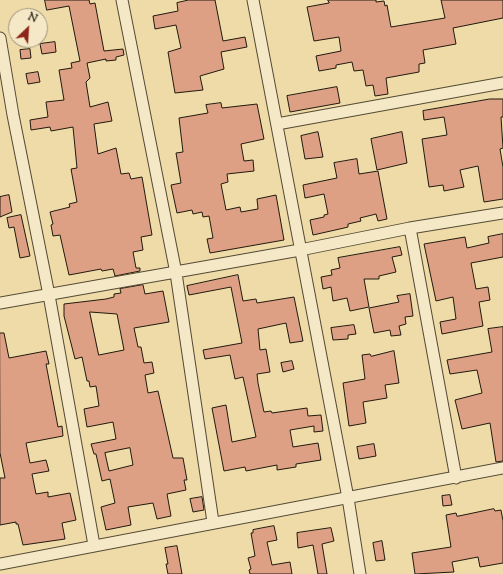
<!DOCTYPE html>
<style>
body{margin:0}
#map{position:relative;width:503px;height:574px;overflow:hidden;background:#eedba8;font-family:"Sorts Mill Goudy",serif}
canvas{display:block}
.north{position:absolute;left:8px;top:8px;width:40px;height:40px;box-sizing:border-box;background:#f4e8c6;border:1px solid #a0957c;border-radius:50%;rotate:25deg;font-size:11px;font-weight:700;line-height:16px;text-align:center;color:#21190d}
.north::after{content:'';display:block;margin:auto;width:14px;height:18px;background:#8f2418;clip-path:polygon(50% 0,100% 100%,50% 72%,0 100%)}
</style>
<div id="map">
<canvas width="503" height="574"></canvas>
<div class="north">N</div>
</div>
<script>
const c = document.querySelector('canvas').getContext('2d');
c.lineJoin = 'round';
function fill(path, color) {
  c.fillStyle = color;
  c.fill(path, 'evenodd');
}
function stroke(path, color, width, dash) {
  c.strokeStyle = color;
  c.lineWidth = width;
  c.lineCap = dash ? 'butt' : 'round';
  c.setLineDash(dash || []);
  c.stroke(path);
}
const building = new Path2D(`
 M45 0H89L90 4 95 3 104 51 123 49 124 55 116 57V60L106 61V59L87 63 90 78 86 82 90 107 108 102 112 121 94 124 98 154 116 148 121 174 129 173 131 179 142 177 152 235 141 237 143 250 133 252 136 268H140V271L115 276 113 269 102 271 101 269 69 275 60 235 53 236 51 225 53 224 50 212 70 207 69 204 77 202 71 169 77 168 73 127 51 131 50 127 31 130 30 120 48 117 46 102 64 100 59 70 72 68 71 63 80 61 69 6 47 10Z
 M189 0H215L223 41 245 37 247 47 221 52 224 69 200 76 203 90 175 93 168 52 181 48 176 25 155 29 153 16 178 11 177 3Z
 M328 0H376V2L384 1 385 6 387 5 391 27 445 18 441 0H503V18L453 28 456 44 423 50 425 63 419 64V72L386 78 388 94 375 96 373 85 366 86 363 70 354 71 352 62 336 65V68L319 71 316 56 341 51 339 37 314 41 307 7 329 3Z
 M55 42 56 52 42 54 40 44Z
 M30 49 31 58 21 59 20 50Z
 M38 72 40 82 28 84 26 74Z
 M337 87 340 103 290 112 287 96Z
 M490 99H503V117H501L503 148 500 149 503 167V199L484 202 478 166 460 170 464 187 444 191 443 185 429 187 422 139 447 135 444 117 424 120 423 111Z
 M221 103 222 108 257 104 264 139 241 144 244 161 253 160 254 171 227 174 228 182 221 184 226 210 240 207 241 212 258 209 257 199 276 195 284 240 210 253 207 239 213 238 209 216 203 217 202 212 193 214 192 210 177 213 171 185 181 183 176 153 183 152 179 118 208 113 206 105Z
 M318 132 323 157 305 159 301 136Z
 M402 132 407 163 377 170 371 139Z
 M357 159 359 174 378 171 387 219 378 221 376 214 360 218 361 221 348 224V227L344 228 313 235 310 220 324 217V215L328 214 324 194 305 198 303 185 337 178 334 163Z
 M9 195 12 212 0 217V197Z
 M21 215 30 256 20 258 14 227 9 228 7 218Z
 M503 234V257L471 263 476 289 488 287 490 300 479 302 483 326 442 334 440 322 456 319 453 297 436 301 424 244 465 237 467 248 489 243 488 237Z
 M400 247 402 255 392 257 396 272 379 276V279H364L369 307 350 311 347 298 333 301 331 287 323 289 321 277 332 275 331 270 340 268 338 258Z
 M238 275 243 301 256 299 257 303 294 297 303 341 290 343 286 323 258 329 260 350 266 349 270 372 257 374 258 383 264 412 271 411 272 413 307 408 308 416 321 415 323 431 314 432V426L290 430 293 447 318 443 321 460 296 464V467L277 470V465L246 471 245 467 224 471 212 408 226 405 232 442 256 437 243 377 235 379 230 355 205 359 203 350 242 343 231 287 189 295 187 286Z
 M143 285 145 294 163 291 169 322 134 328 138 347H141L144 363 152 362 154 373 145 375 148 393 158 391 173 458H183L187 480H184L186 490 167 494 171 516 157 519 153 503 128 507 131 525 106 530 101 507 115 503 110 479 102 481 96 454H94L91 444 116 439 113 422 87 427 84 409 99 406 96 386 90 387 89 381H87L82 357 75 359 64 316V304L106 299 114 297V294L121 293 120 289ZM90 312 117 314 124 350 99 355ZM130 448 133 465 109 471 105 453Z
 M410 294 413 316 405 317 406 324 399 326 401 335 391 336 390 330 374 333 369 308 399 302 397 296Z
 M354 325 356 334 348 335V339L333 340 331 328Z
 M503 327V461L496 462 490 423 462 429 457 408 455 400 482 393 477 370 450 374 447 360 492 352 488 329Z
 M0 333H4L9 358 46 351 49 364H46L58 427 62 426 63 436 26 443 30 463 46 460 49 471 32 474 36 494 48 492V497L70 493 76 520 62 523 65 539 23 545 18 524H16V522L0 525V478H5L0 453Z
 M394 351 399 383 385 385 387 398 363 402 366 423 349 426 343 383 365 379 362 355 370 354 371 356Z
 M292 361 294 369 283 372 281 363Z
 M374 444 376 456 359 459 357 447Z
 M450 495 452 505 443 506 442 496Z
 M202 497 204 510 193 512 190 499Z
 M494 509 495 511 501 510 503 521V563L480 567 478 557 452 562 454 572 415 574 412 553 451 547 446 515 456 513 457 516Z
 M274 526 277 540 267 542 272 565 290 562 292 574H250L249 570 251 569 248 558 255 556 251 533H253V530Z
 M331 528 334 541 322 544 327 574H318L313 545 298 548 297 533Z
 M382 541 385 560 376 561 373 543Z
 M177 546 182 574H168L166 564H168L165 548Z`);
const street = new Path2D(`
 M122 0 176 273 213 522
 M253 0 348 498 360 574
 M0 38 13 115 49 295 94 545
 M277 124 503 83
 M410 228 456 478
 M0 303 300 250 410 228 503 213
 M0 564 503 468`);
fill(building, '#dea084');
stroke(building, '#21190d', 1);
stroke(street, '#544a34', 13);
stroke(street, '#f4e8c6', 11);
</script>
